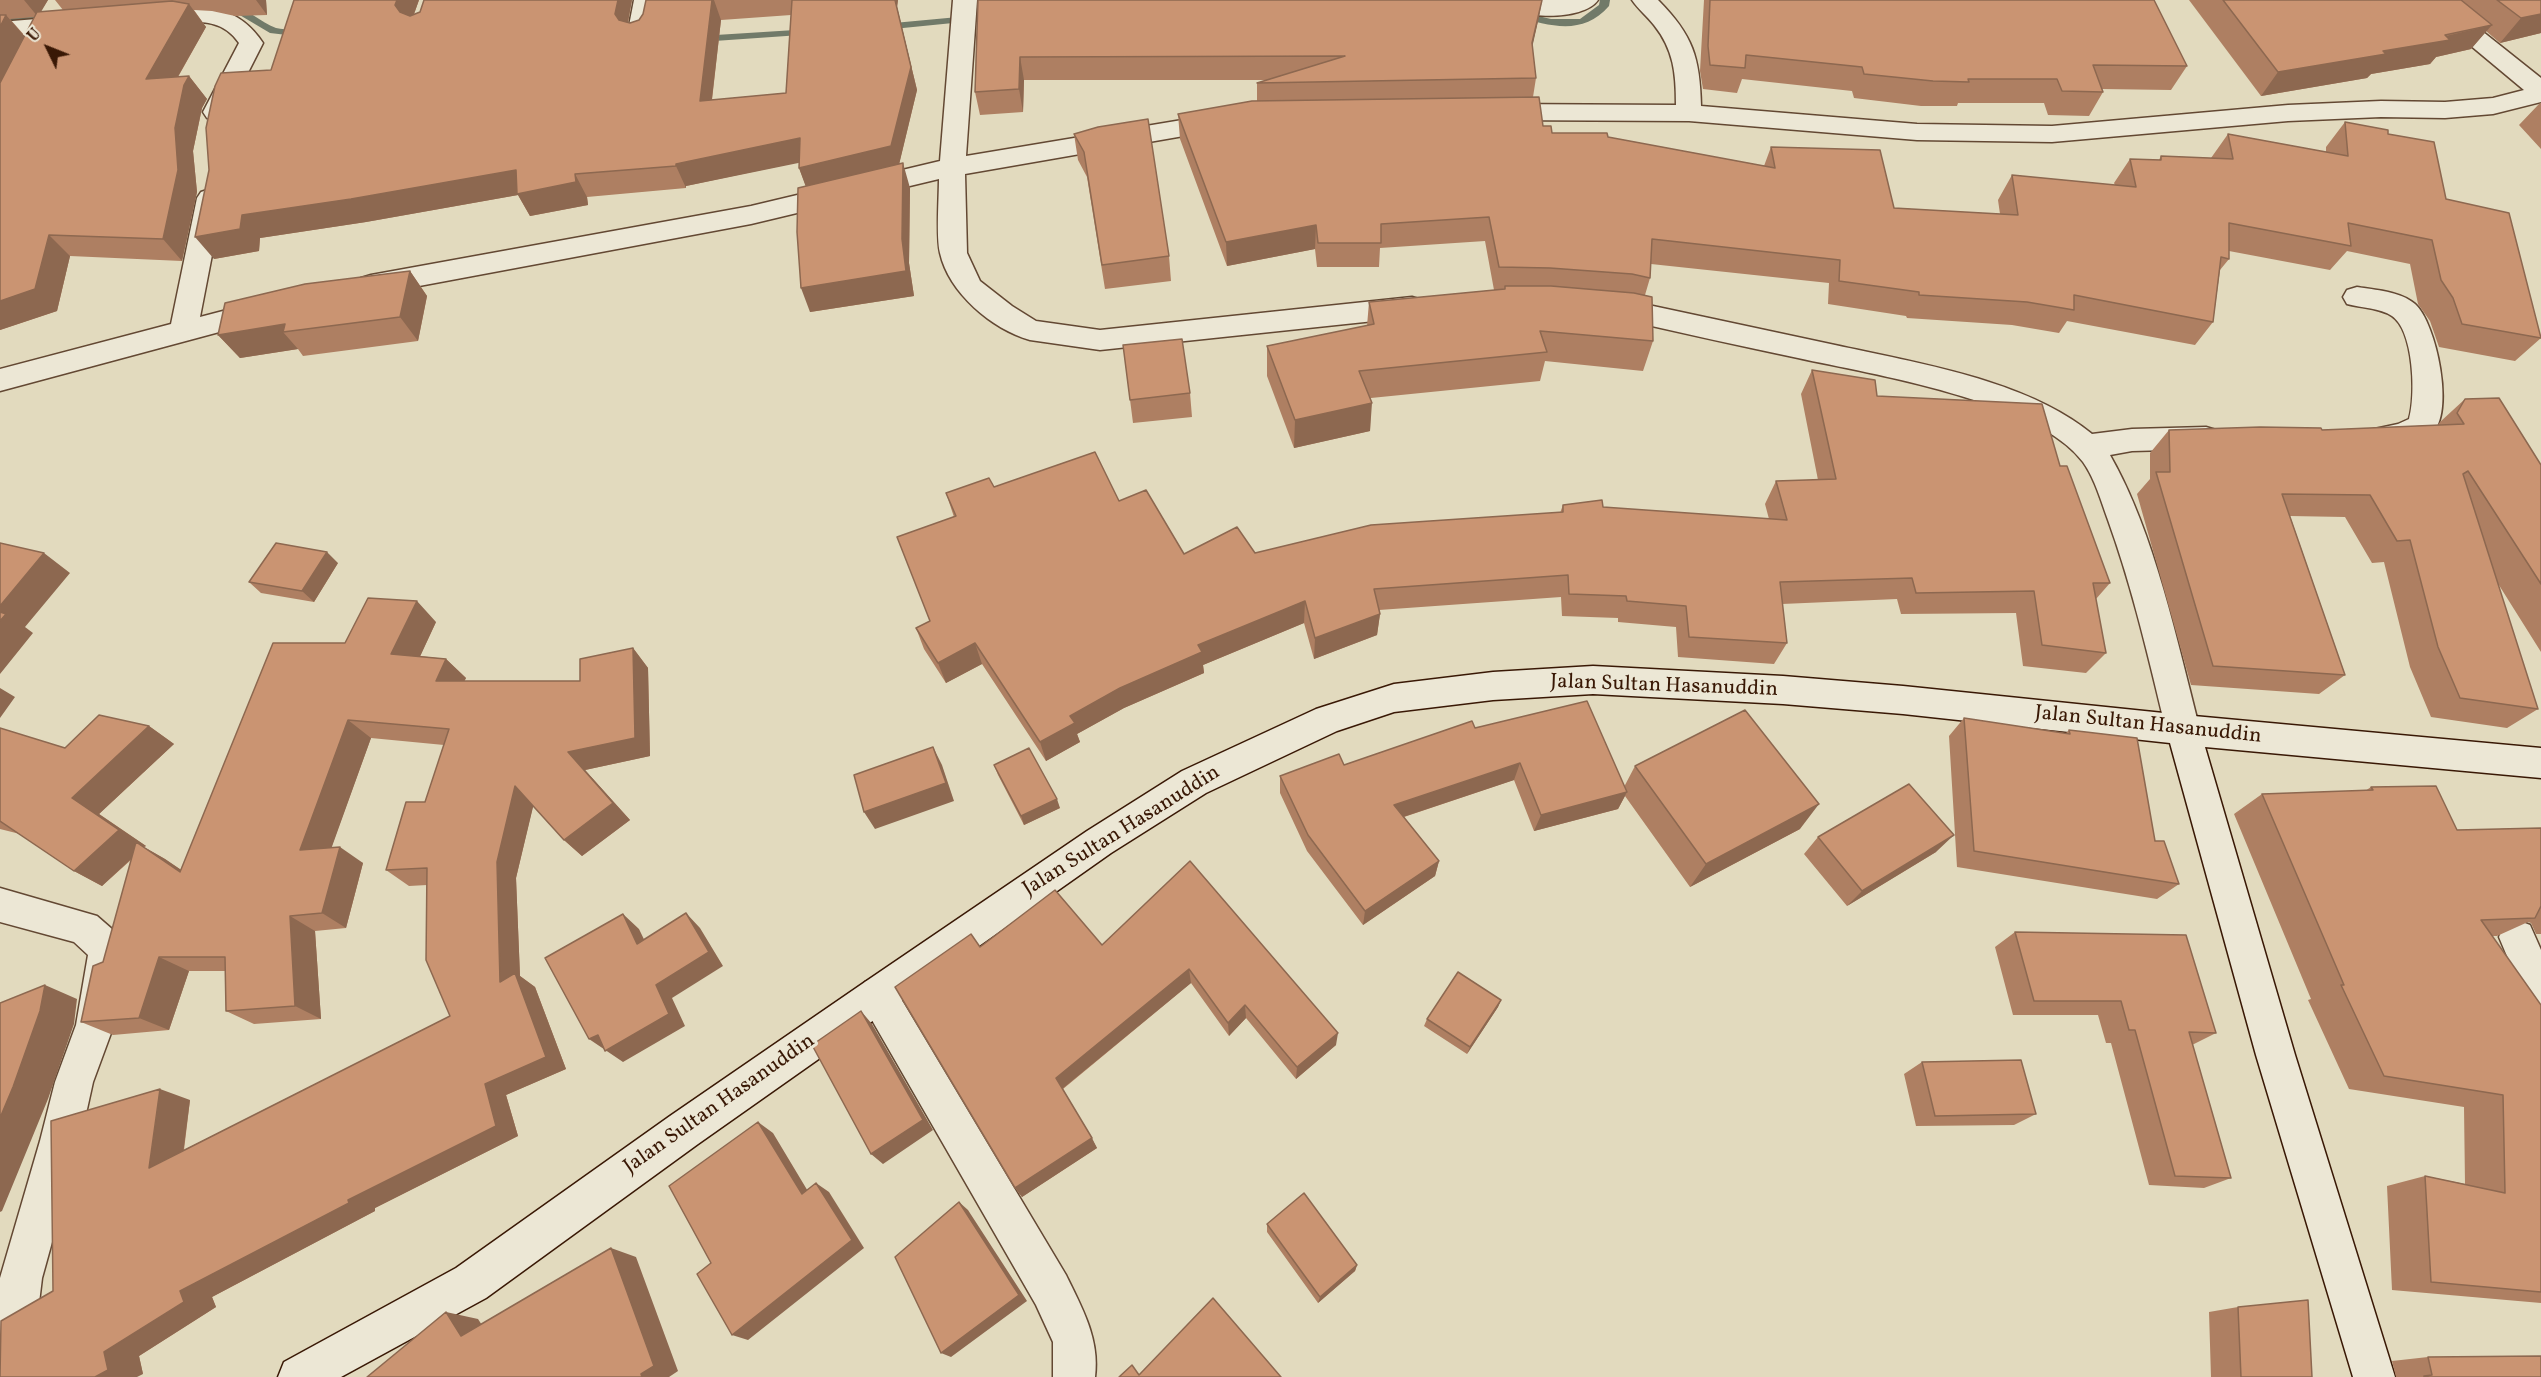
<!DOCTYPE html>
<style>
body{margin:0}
#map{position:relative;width:2541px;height:1377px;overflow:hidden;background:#e2dabe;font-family:Vollkorn,serif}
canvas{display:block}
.north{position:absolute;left:18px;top:18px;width:60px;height:60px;-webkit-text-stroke:4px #ece7d5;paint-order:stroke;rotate:313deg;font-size:16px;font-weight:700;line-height:24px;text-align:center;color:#391805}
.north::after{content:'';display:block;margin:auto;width:21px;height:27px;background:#391805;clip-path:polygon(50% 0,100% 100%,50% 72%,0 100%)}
</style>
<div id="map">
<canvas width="2541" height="1377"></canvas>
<div class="north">U</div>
</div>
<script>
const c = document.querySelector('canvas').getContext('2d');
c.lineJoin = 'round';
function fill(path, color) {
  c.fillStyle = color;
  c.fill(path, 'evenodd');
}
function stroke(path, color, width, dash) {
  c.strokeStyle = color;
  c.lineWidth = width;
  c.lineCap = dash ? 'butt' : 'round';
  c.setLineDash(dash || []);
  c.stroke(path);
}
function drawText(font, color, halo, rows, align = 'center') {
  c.font = font + ' Vollkorn,serif';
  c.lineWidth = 6;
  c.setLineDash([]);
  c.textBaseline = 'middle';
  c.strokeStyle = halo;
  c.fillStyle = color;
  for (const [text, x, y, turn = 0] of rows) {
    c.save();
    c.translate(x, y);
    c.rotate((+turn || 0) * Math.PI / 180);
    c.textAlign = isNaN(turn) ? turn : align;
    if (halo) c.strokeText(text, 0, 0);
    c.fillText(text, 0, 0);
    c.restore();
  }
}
const stream = new Path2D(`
 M1600 0H1610L1609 6C1583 36 1551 26 1517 17L1516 15 1521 12 1551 19H1580L1599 5Z
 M232 6C249 9 260 22 276 28 287 31 301 27 309 34L304 37 270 33 238 14 228 11 227 9Z
 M52 14 56 15V19L0 24V18Z
 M969 16 974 19 973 21 883 30 878 27 883 24Z
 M811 29 816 32 815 34 700 42 695 39 700 36Z`);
const street = new Path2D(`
 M634 0H658L651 36 648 41 639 44 630 41 627 36Z
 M953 0H977L966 156 1224 113 1233 115 1237 121 1233 127 1224 129 965 174 967 253 980 281 1012 306 1036 321 1100 330 1412 297 1422 300 1426 307 1422 314 1412 317 1100 350 1030 340C992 329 949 293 940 253 936 237 939 197 939 179L751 224 371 295 361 292 357 285 361 278 371 275 751 206 940 161Z
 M1499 0H1598C1583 22 1513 20 1499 0Z
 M1632 0H1658C1693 35 1700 58 1701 106L1917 124 2052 126 2288 105 2381 101 2445 102 2493 98 2524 90 2416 0H2443L2541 78V102L2493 114 2445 118 2381 117 2288 121 2052 142 1917 140 1689 121 1497 120 1488 118 1484 112 1488 106 1497 104 1676 105C1676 74 1674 50 1654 25 1647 16 1638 9 1632 0Z
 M164 6C205 4 239 6 263 43L225 118 216 120 207 118 203 112 239 43C215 8 176 29 143 20L139 15 143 10Z
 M73 16 81 19 85 24 81 29 0 38V22Z
 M210 189 219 192 223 198 200 317 265 300 275 303 279 310 275 317 0 391V369L171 324 197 198 201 192Z
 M2357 287C2375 290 2400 291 2415 304 2436 322 2456 415 2431 434 2425 440 2413 443 2406 445 2394 449 2382 450 2370 446L2365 438 2370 430 2398 424 2409 419C2416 396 2414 331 2392 316 2380 308 2362 308 2347 304L2343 297 2347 290Z
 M1607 299 1625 300C1695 315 1765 330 1835 345 1917 363 2027 380 2092 434L2132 429 2206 427 2216 430 2221 438 2216 446 2206 449 2132 451 2110 455C2155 534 2177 641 2200 730L2195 740 2183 745 2171 740 2166 730C2149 660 2133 589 2108 520 2101 501 2095 479 2083 462 2039 401 1871 374 1798 358 1740 346 1683 333 1625 320L1597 316 1593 309 1597 302Z
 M0 888 97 916 120 936 125 948 124 968 114 1025 93 1082 80 1141 42 1278 30 1377H0V1278L40 1141 55 1082 76 1025 88 955 74 942 0 922Z
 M2517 920 2530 925 2541 950V1011L2528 1006 2499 937 2504 925Z
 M878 977 891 982 1066 1275C1082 1308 1100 1339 1095 1377H1053V1342L1036 1305 865 1008 859 995 865 982Z`);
const secondary = new Path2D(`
 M1593 666 1783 676 1903 686 2183 715 2541 748V778L2205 747 2295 1055 2395 1377H2353L2256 1055 2170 743 1903 714 1783 704 1593 694 1493 700 1394 712 1337 731 1206 793 1111 853 698 1144 486 1298 341 1377H278L284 1362 456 1268 670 1116 865 982 1087 831 1182 771 1316 709 1394 684 1493 672Z`);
const wall = new Path2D(`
 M0 0H48L40 12 63 10 55 0H266L267 15 235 16 212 11 194 10 206 27 178 77 189 76 207 99 202 108 193 151 197 192 182 261 70 256 57 311 0 330ZM35 17 25 36 10 19Z
 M419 0 414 14 420 12 424 0H632L628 23H630L639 20 643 14 646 0H898L897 7 917 90 899 164 910 188 909 263 914 296 810 312 806 186 799 168V162L686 186V188L587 197 588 205 530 216 518 195 366 222 260 238 259 251 214 259 271 70ZM791 15 786 93 712 100 721 20Z
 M978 0H1542L1532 46 1536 78 1533 97 1543 126 1552 133 1608 137 1764 166 1771 147 1894 208 2000 214 1998 200 2012 175 2115 185 2114 183 2130 159 2159 160 2161 156 2211 158 2228 134 2326 152V147L2345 122 2388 134 2446 199 2541 338 2515 361 2439 347 2430 321 2418 304 2410 264 2347 251 2330 270 2229 251V259L2220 270 2213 322 2195 345 2067 321 2059 333 2012 325 1907 318 1906 316 1828 304 1829 283 1651 264 1650 278 1645 295 1653 341 1643 371 1545 361 1540 381 1371 398 1370 431 1294 448 1267 376V346L1367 326 1369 302 1494 290 1485 241 1380 248 1379 267H1317L1315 249 1227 266 1180 139 1178 114 1257 101V83L1267 80H1024L1023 112 980 115 975 92Z
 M1704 0H2154L2187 66 2171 90 2102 89 2103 92 2089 116 2048 115 2044 103H1958L1957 106H1921L1854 98 1852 91 1742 79 1737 93 1703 89 1700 71Z
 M2189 0H2541V33L2500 43 2486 31 2471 49 2436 57 2430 64 2371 74 2367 78 2261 96Z
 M2541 103V149L2519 125 2539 104Z
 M1074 134 1169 256 1171 281 1105 289 1087 177 1078 160Z
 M410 271 427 296 418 341 303 356 298 349 240 358 218 335Z
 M1123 345 1190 393 1192 417 1133 423Z
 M1812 370 1877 396 2060 466 2110 583 2096 599 2106 653 2086 673 2023 666 2016 613 1901 614 1897 599 1782 604 1787 643 1774 664 1678 657 1676 627 1618 622V618L1562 616 1561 597 1379 610 1380 614 1377 635 1314 659 1304 623 1203 665 1204 673 1124 708 1077 734 1080 742 1046 761 982 664 946 683 924 649 916 628 930 621 954 517 946 493 994 487 1119 501 1184 554 1255 553 1560 513 1563 505 1769 519 1765 504 1776 481 1818 480 1801 394Z
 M2465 399 2541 465V652L2497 582 2538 709 2507 728 2431 717 2410 667 2384 562 2372 563 2345 517 2290 516 2345 675 2319 694 2191 685 2137 494 2150 479V453L2169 430H2322L2438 425 2440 422Z
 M338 563 314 602 261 593 249 582Z
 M436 622 420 656 446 659 466 678 464 681H580L633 648 648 668 650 756 585 770 630 820 582 856 564 840 533 806 516 878 520 976 535 987 566 1069 506 1095 518 1136 375 1208V1211L212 1297 216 1307 139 1356 143 1374 53 1291 190 1100 184 1150 450 1016 427 885 409 886 386 870 425 802 444 745 371 738 331 848 363 863 346 928 315 931 321 1019 254 1024 226 1011 225 971H189L169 1030 113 1035 81 1022 103 962 132 859 102 886 74 871 20 834 0 829V728L65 748 149 726 174 744 99 814 146 846 144 847 165 859 181 870 345 643Z
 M1964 718 2065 734 2069 730 2155 841 2179 884 2157 899 1957 867 1949 736Z
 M1475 728 1624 787 1635 766 1800 829 1690 887 1625 796 1618 809 1534 831 1514 780 1404 817 1439 861 1435 876 1363 925 1307 851 1280 793V776L1344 765Z
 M994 765 1060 808 1024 825 998 775Z
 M2371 787 2457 830 2541 828V934H2536L2531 923 2528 922 2497 936H2492L2541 1005V1303L2392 1290 2387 1186 2425 1176 2465 1184 2464 1107 2349 1089 2308 1000 2311 999 2234 814 2262 794 2365 791Z
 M1818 837 1936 852 1847 906 1804 854Z
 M1190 861 1336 1045 1296 1079 1246 1018 1229 1036 1191 983 1063 1089 1097 1148 1022 1197 1015 1188 980 947 1102 945Z
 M2015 932 2216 1033 2192 1045 2231 1178 2204 1188 2149 1185 2111 1043H2106L2098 1015H2013L1995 947Z
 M1501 1000 1498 1007 1467 1054 1424 1026 1427 1019Z
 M1922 1062 2036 1114 2014 1125 1916 1126 1904 1074Z
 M1267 1224 1357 1265 1355 1271 1318 1303 1267 1232Z
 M2238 1307 2312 1377H2211L2209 1312Z
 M2428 1357 2541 1377H2396L2392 1361Z`);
const shadedWall = new Path2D(`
 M24 0H48L38 17Z
 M256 0H266L267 15Z
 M397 0H419L409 28 395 5Z
 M618 0H632L625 37 615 14Z
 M712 0H714L721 20 709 124 700 101Z
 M895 0H898L897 7 917 90 898 169 807 190 799 168Z
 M1542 0 1539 17 1528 66 1532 43Z
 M189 4 206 27 164 101 146 79Z
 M2541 14V33L2500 43 2521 18Z
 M6 15 26 38 0 87V27Z
 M2492 25 2471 49 2436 57 2430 64 2371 74 2367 78 2261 96 2278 72 2383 51Z
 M1020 57 1024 80 1023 112 1019 89Z
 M189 76 207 99 202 108 193 151 197 192 182 261 163 239 175 128 184 85Z
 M800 138 808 161 686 186V188L676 166V164Z
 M903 163 910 188 909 263 914 296 810 312 801 288 902 239Z
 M516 170 575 174 587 197 588 205 530 216 518 195 366 222 260 238 259 251 214 259 195 237 242 215Z
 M1316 225 1315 249 1227 266 1226 242Z
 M49 235 70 256 57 311 0 330V301Z
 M410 271 427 296 418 341 400 317Z
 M285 324 283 332 298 349 240 358 218 335Z
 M1372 403 1370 431 1294 448 1295 420Z
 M327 552 338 563 314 602 302 591Z
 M44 553 70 573 25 627 33 633 0 674V606Z
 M417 601 436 622 412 674 391 654Z
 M1305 601 1304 623 1203 665 1204 673 1124 708 1077 734 1080 742 1046 761 1040 742 1070 716 1198 645Z
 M1380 614 1377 635 1314 659 1315 638Z
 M975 643 982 664 946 683 938 663Z
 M633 648 648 668 650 756 585 770 630 820 582 856 564 840 568 752Z
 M446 659 466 678 455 700 436 681Z
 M0 688 15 697 0 718Z
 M348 720 371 738 325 866 300 850Z
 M149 726 174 744 99 814 146 846 144 847 165 859 208 888 180 872 144 847 102 886 74 871 72 798Z
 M933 747 942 765 954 801 875 829 864 812Z
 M1520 763 1514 780 1391 821 1394 805Z
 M515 786 534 803 516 878 520 976 535 987 566 1069 506 1095 518 1136 375 1208V1211L212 1297 216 1307 139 1356 143 1374 137 1377H95L104 1352 180 1291 348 1200 485 1084 500 982 497 862Z
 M1627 792 1618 809 1534 831 1541 815Z
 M1057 799 1060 808 1024 825 1021 816Z
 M1819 804 1800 829 1690 887 1706 864Z
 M1954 835 1936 852 1847 906 1862 891Z
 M340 847 363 863 346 928 322 913Z
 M1439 861 1435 876 1363 925 1365 911Z
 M686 913 700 928 723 966 672 998 685 1026 623 1062 589 1039 656 985Z
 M623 914 639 929 653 958 637 944Z
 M290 916 315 931 321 1019 295 1006Z
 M159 957 189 971 169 1030 139 1018Z
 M1189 969 1191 983 1062 1089 1056 1078Z
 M45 985 77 999 74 1024 48 1099 2 1211 0 1212V1118Z
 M1501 1000 1498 1007 1467 1054 1470 1047Z
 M1245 1005 1246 1018 1229 1036 1228 1023Z
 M861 1011 872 1024 933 1130 883 1164 871 1154Z
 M1338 1033 1336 1045 1296 1079 1297 1067Z
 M160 1089 190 1100 180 1177 149 1168Z
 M758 1122 773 1133 815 1203 802 1194Z
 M1092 1138 1097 1148 1022 1197 1015 1188Z
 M816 1183 829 1192 864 1248 748 1340 732 1335Z
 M959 1202 968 1210 1027 1301 951 1357 941 1353Z
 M611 1248 636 1257 678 1371 669 1377H642L641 1374Z
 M1357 1265 1355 1271 1318 1303 1320 1297Z
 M446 1312 478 1319 493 1342 461 1336Z`);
const building = new Path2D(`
 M294 0H397L395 5 400 12 410 16 420 12 424 0H618L615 14 619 20 630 23 639 20 643 14 646 0H712L700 101 786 93 792 0H895L911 67 891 146 799 168 800 138 676 164V166L575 174 576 182 517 194 516 170 351 199 242 215 240 229 195 237 209 170 206 128 215 86 221 73 271 70Z
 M978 0H1542L1532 43 1536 78 1257 83 1345 56 1020 57 1019 89 975 92Z
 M1710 0H2154L2187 66 2093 65 2103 92 2062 91 2057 79H1968L1969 82 1933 81 1864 74 1862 67 1746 55 1745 68 1710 65 1708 46Z
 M2223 0H2461L2492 25 2445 35 2450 40 2383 51 2386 54 2278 72Z
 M2497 0H2541V14L2521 18Z
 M172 1 189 4 146 79 189 76 184 85 175 128 178 170 163 239 49 235 35 289 0 301V83L37 12Z
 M0 15H6L0 27Z
 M1539 97 1543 126H1551L1552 133H1607L1608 137 1775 168 1771 147 1880 150 1894 208 2018 215 2012 175 2136 187 2130 159 2161 160V156L2233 159 2228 134 2348 156 2345 122 2388 130V134L2434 142 2446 199 2509 213 2541 338 2462 324 2453 298 2441 280 2432 240 2348 223 2351 246 2229 223V259L2221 257 2213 322 2074 295V310L2027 302 1919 295V292L1839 281 1840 260 1652 239 1650 278 1632 274 1550 268 1499 267 1489 217 1381 224V243H1318L1316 225 1226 242 1178 114 1252 101Z
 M1148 119 1169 256 1102 265 1084 152 1074 134 1098 127Z
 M903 163 902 239 906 271 801 288 797 232 798 188Z
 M410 271 400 317 283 332 285 324 218 335 225 303 305 284Z
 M1505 286H1551L1634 293 1652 297 1653 341 1540 331 1547 352 1359 371 1372 403 1295 420 1267 346 1374 324 1369 302 1505 289Z
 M1182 339 1190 393 1130 400 1123 345Z
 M1812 370 1875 380 1877 396 2042 404 2060 466H2067L2110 583H2093L2106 653 2042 645 2034 591 1916 593 1912 578 1780 582 1787 643 1689 637 1686 606 1627 601 1626 596 1569 594 1568 575 1374 589 1380 614 1315 638 1305 601 1198 645 1202 652 1120 688 1070 716 1075 723 1040 742 975 643 938 663 916 628 930 621 897 537 956 516 946 493 989 478 994 487 1095 452 1119 501 1146 490 1184 554 1237 527 1255 553 1371 525 1563 512V505L1602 500 1603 507 1787 520 1776 481 1836 479Z
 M2499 398 2541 465V584L2468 471 2463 474 2538 709 2460 698 2438 647 2410 540 2397 541 2370 495 2282 494 2345 675 2213 666 2156 472H2170L2169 430 2260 427 2321 428 2322 430 2464 424 2457 413 2465 399Z
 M0 543 44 553 0 606Z
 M276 543 327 552 302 591 249 582Z
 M368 598 417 601 391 654 446 659 436 681H580V659L633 648 635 738 568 752 613 803 564 840 515 786 497 862 500 982 515 973 546 1057 485 1084 496 1126 348 1200 349 1203 180 1291 184 1302 104 1352 108 1370 95 1377H0L1 1321 53 1291 51 1121 160 1089 149 1168 450 1016 426 960 427 868 386 870 406 802H425L449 729 348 720 300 850 340 847 322 913 290 916 295 1006 226 1011 225 957H159L139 1018 81 1022 93 966 103 962 136 842 180 872 273 643H345Z
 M0 612 6 614 0 621Z
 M1587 701 1627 792 1541 815 1520 763 1394 805 1439 861 1365 911 1308 835 1280 776 1339 754 1344 765 1472 721 1475 728Z
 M1745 710 1819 804 1706 864 1635 766Z
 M99 715 149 726 72 798 119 830 74 871 0 821V728L65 748Z
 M1964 718 2070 734 2069 730 2137 738 2155 841H2164L2179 884 1974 851Z
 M933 747 946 783 864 812 854 775Z
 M1029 748 1057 799 1021 816 994 765Z
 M1909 784 1954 835 1862 891 1818 837Z
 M2436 786 2457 830 2541 828V906L2535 918 2481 920 2541 1005V1292L2431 1282 2425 1176 2505 1193 2503 1095 2384 1076 2341 985H2344L2262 794 2373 790 2371 787Z
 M1190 861 1338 1033 1297 1067 1245 1005 1228 1023 1189 969 1056 1078 1092 1138 1015 1188 895 987 971 934 980 947 1055 890 1102 945Z
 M686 913 709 952 656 985 669 1014 605 1051 598 1035 589 1039 545 958 623 914 637 944Z
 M2015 932 2186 935 2216 1033 2189 1032 2231 1178 2175 1176 2135 1030H2129L2121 1001H2034Z
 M1458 972 1501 1000 1470 1047 1427 1019Z
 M45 985 40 1011 13 1087 0 1118V1003Z
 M861 1011 923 1120 871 1154 812 1045Z
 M2021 1060 2036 1114 1935 1116 1922 1062Z
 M758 1122 802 1194 816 1183 852 1240 732 1335 697 1274 711 1263 669 1186Z
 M1304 1193 1357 1265 1320 1297 1267 1224Z
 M959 1202 1019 1295 941 1353 895 1257Z
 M611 1248 654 1366 641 1374 642 1377H367L446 1312 461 1336Z
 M1213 1298 1281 1377H1119L1132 1365 1139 1375Z
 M2308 1300 2312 1377H2241L2238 1307Z
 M2541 1356V1377H2424V1376L2432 1375 2428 1357Z`);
const streetNames = [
 ["Jalan Sultan Hasanuddin",1664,687,2],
 ["Jalan Sultan Hasanuddin",2148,726,6],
 ["Jalan Sultan Hasanuddin",1122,832,-32],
 ["Jalan Sultan Hasanuddin",720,1105,-35]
];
fill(stream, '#717a69');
stroke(street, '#634833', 3);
stroke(secondary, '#391805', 3);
fill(street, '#ece7d5');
fill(secondary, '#ece7d5');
fill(wall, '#ae7f62');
fill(shadedWall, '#8d6850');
fill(building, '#ca9472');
stroke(building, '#8d6850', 1.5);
drawText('21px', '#391805', '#ece7d5', streetNames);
</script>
